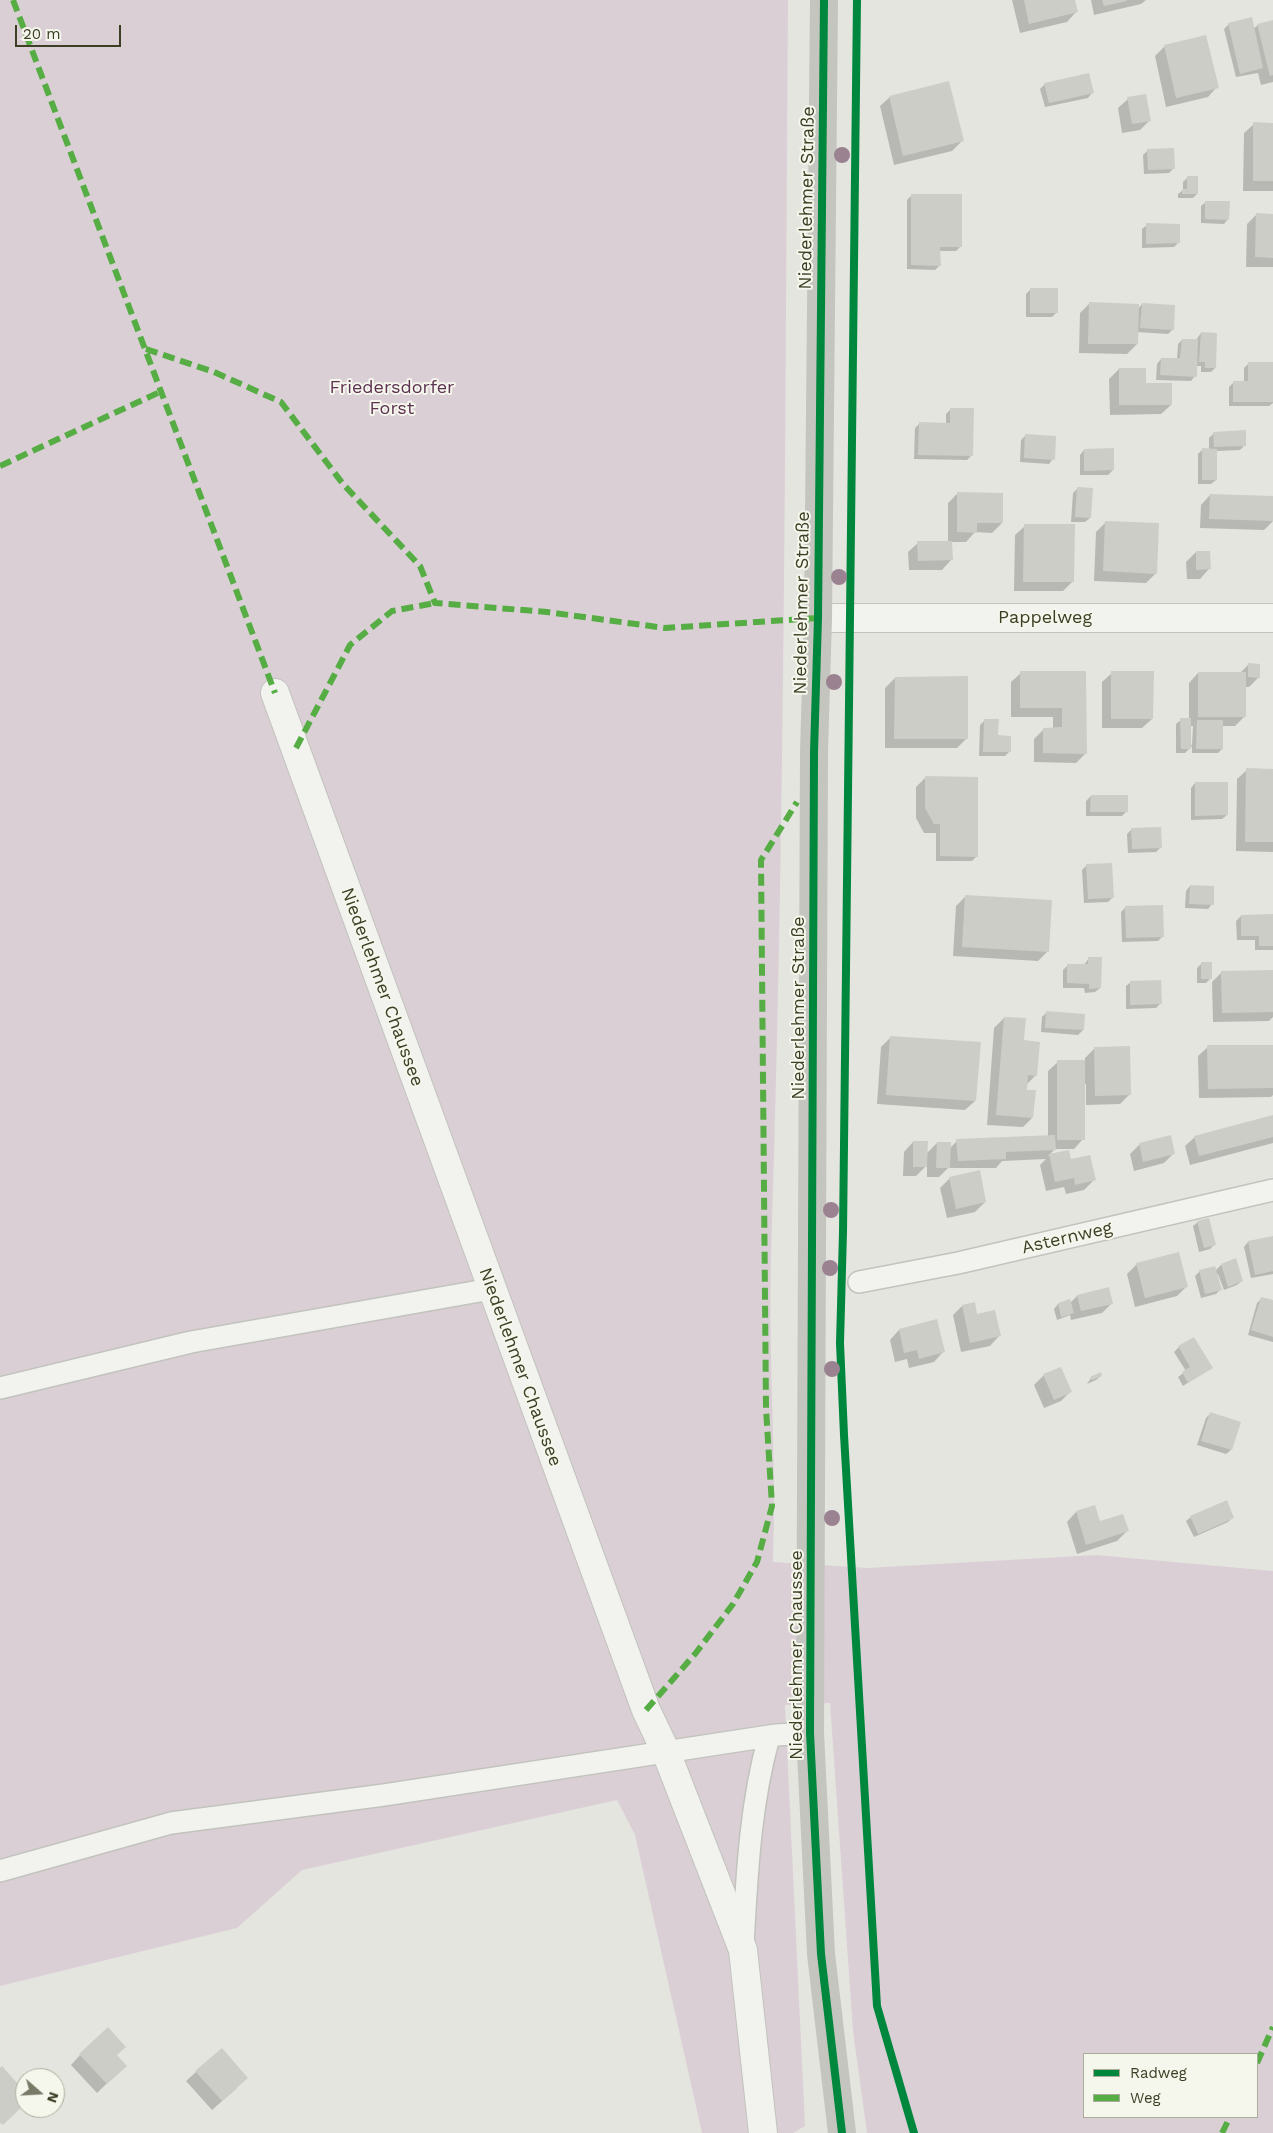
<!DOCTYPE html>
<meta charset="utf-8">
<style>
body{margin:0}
#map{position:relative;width:1273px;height:2133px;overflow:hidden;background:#e5e5e0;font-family:"Work Sans",sans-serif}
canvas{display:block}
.legend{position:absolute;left:1083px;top:2053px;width:175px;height:65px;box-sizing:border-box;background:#f5f6ec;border:1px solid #abad9c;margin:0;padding:6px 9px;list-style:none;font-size:15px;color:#3d3f25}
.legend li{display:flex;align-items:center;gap:10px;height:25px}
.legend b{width:25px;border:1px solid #abad9c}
.north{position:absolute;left:15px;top:2068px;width:50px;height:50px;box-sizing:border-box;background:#f5f6ec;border:1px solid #abad9c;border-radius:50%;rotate:109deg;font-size:14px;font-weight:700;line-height:20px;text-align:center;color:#3d3f25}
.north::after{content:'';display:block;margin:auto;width:18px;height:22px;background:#787966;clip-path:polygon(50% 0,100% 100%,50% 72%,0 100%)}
.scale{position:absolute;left:15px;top:25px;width:106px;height:22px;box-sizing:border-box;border:2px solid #3d3f25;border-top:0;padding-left:6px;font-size:15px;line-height:18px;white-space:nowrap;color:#3d3f25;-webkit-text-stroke:4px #f5f6ec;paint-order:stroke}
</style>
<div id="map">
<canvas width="1273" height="2133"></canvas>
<ul class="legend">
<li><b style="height:6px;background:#00873e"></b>Radweg</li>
<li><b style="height:6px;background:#55ad44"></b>Weg</li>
</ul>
<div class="north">N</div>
<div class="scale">20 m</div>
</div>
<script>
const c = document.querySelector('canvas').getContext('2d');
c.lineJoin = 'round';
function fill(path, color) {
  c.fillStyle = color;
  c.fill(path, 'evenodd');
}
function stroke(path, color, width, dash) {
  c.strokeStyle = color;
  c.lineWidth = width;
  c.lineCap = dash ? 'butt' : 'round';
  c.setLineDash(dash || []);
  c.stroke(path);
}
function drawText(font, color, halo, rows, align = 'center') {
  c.font = font + ' "Work Sans",sans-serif';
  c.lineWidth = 4;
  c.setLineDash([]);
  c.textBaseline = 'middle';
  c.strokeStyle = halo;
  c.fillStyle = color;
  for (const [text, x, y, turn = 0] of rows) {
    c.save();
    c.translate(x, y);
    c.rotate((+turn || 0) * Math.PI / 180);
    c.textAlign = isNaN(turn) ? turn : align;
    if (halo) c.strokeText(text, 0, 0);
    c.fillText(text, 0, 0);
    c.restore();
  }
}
const green = new Path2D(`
 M0 0H788C785 419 785 837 771 1256 768 1358 777 1460 773 1562L868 1568 1096 1555 1273 1571V2133H867L853 2031 830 1703 785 1705 805 2126 793 2133H702L635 1835 617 1800 302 1870 237 1928 0 1986ZM1084 2054H1257V2117H1084Z`);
const shadow = new Path2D(`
 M1012 0H1074L1076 12 1067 22 1020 33Z
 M1091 0H1146L1141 4 1094 15Z
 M1273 21V82L1261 85 1258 73 1236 77 1224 29 1229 24 1253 29 1258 25Z
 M1205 37 1217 87 1208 97 1166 107 1155 56 1164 47Z
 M1045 84 1092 93 1088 98 1045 107 1040 89Z
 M890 97 962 141 952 151 894 165 880 106Z
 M1128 99 1150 120 1140 130 1122 133 1118 108Z
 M1254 124H1273V191H1243L1244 133Z
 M1148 150 1173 169 1169 173 1144 174 1143 155Z
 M1188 177 1197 194 1193 198H1178V194L1183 190V182Z
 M912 195 961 246 956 251H939L940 265 935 270 907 269V200Z
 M1206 202 1228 219 1224 224 1201 223V206Z
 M1257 214 1273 215V267H1246L1247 224Z
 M1147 225 1178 243 1174 247 1142 248V229Z
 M1031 289 1056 313 1052 317H1026V294Z
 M1089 304 1138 309 1142 304 1173 329 1168 334 1137 332V344L1127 354 1079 353 1080 313Z
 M1201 333 1215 368 1211 372H1201V366H1196L1195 376 1191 381 1156 380 1157 364 1161 359H1177L1178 344 1182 340H1196Z
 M1249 363 1273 364V403L1269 406H1229V387L1234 382H1244V368Z
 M1119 369 1144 385 1171 405 1161 414 1110 415 1109 379Z
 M951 409 972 455 967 460 914 459 915 428 919 424H946V414Z
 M1214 433 1245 445 1240 450 1216 451V480L1211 484H1198V454L1202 450H1209V438Z
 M1026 435 1053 459 1049 464 1020 462 1021 440Z
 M1084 450 1113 470 1108 475H1080V455Z
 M1077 489 1090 518 1085 522H1071L1073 493Z
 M958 493 1002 523 992 533 975 532 966 542H951V560L942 570H909L908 552 918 543 948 542V503Z
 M1210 495 1273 497V521L1264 530 1200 528 1201 505Z
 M1106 522 1156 573 1146 583 1094 581 1096 532Z
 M1025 526 1073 581 1063 591H1014L1015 535Z
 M1196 552 1209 569 1200 579H1187L1186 562Z
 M1249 664 1259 677 1249 687H1245V716L1235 726H1222V749L1218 753H1192V746L1185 753H1176V724L1181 720H1189V683L1198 673H1240ZM1190 726H1193L1192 745H1190Z
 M1085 672 1086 753 1076 763 1034 762V739L1044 729H1053V717H1011V682L1021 673Z
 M1112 673 1152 719 1142 728H1102V682Z
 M895 678 967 738 957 748H885V688Z
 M985 720 1009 752 1005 756H979L980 725Z
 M1247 770H1273V852L1236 851 1237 779Z
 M926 777 976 857 972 861H936V833H924L916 818V787Z
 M1195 783 1227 815 1222 819 1191 820V788Z
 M1091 796 1126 812 1122 816H1086V801Z
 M1131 830 1161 847 1156 852 1128 853 1127 834Z
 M1087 865 1113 897 1108 902 1084 903 1082 870Z
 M1190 886 1212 904 1208 909 1185 908 1186 891Z
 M966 896 1048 951 1038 961 953 956 956 906Z
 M1126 907 1162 937 1158 941 1122 942 1121 912Z
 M1241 916H1273V950H1255V940H1237L1236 921Z
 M1089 958 1100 988 1095 992 1085 993 1084 988H1063V970L1068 965H1084Z
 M1202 963 1210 979 1206 983H1197V968Z
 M1273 971V1017L1269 1021 1213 1022 1212 982 1222 972Z
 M1131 982 1161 1003 1156 1008 1126 1009V986Z
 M1046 1013 1084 1015 1083 1030 1078 1035 1041 1032 1042 1017Z
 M1004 1018 1023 1041 1036 1075 1026 1085 1032 1118 1023 1127 987 1125 994 1028Z
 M891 1037 975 1101 965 1110 877 1104 881 1047Z
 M1273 1046V1095L1271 1097 1199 1098 1198 1056 1208 1047Z
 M1095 1048 1130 1094 1120 1104 1086 1105V1084H1083V1139L1074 1149H1055L1048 1156 1068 1151 1070 1160 1094 1180 1084 1190 1066 1194 1064 1187 1046 1191 1040 1165 1046 1159 1002 1161 996 1168H948L939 1177H927V1165L916 1176H903L904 1152 913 1142 926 1154 937 1143 950 1148 957 1141 1048 1136V1071L1058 1062H1085V1058Z
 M1273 1117V1143L1190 1165 1185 1146 1195 1137Z
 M1140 1144 1174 1153 1164 1163 1134 1171 1130 1154Z
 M950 1178 985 1202 975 1212 947 1218 940 1188Z
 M1198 1222 1215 1244 1210 1249 1199 1252 1193 1226Z
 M1273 1237V1274L1251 1278 1244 1247 1248 1242Z
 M1235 1260 1242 1281 1237 1285 1224 1290 1218 1274 1216 1275 1220 1290 1216 1294 1201 1298 1195 1276 1200 1271H1215L1221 1265Z
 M1137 1264 1186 1287 1177 1296 1135 1307 1127 1274Z
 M1077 1296 1112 1303 1102 1313 1071 1320 1070 1315 1057 1320 1054 1309 1058 1304 1070 1303Z
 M1262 1298 1273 1301V1342L1248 1335 1257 1303Z
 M962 1306 999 1336 990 1346 961 1352 953 1315Z
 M899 1330 943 1352 934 1362 909 1368 907 1359 895 1362 890 1340Z
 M1179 1347 1211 1368 1183 1386 1178 1377 1186 1371 1174 1352Z
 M1044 1375 1070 1392 1061 1401 1044 1408 1034 1385Z
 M1101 1376 1096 1380 1087 1384 1091 1378Z
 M1210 1414 1231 1450 1226 1454 1197 1445 1206 1418Z
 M1094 1507 1099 1523 1127 1531 1117 1541 1077 1554 1067 1522 1076 1512Z
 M1191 1517H1233L1228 1522 1194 1537 1186 1521Z
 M80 2055 116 2056 125 2066 97 2093 71 2065Z
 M196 2072 237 2088 212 2110 186 2081Z`);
const building = new Path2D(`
 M1024 0H1075L1078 12 1029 24Z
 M1102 0H1127V1L1104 6Z
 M1252 17 1263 68 1240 74 1228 23Z
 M1273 20V75L1270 76 1257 24Z
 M1206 35 1219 88 1176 98 1164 45Z
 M1089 73 1094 93 1049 103 1044 83Z
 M949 81 964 141 903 156 889 96Z
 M1146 94 1151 121 1132 124 1127 97Z
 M1253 122 1273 123V181H1253Z
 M1174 148 1175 169 1148 170 1147 149Z
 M1187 176H1198V194H1182V189H1187Z
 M911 194H962V247H940L941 266 911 265Z
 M1205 201H1230L1229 220 1205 219Z
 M1256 213 1273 214V258L1255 257Z
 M1146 223 1180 224V243L1146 244Z
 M1030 288H1058V313H1030Z
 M1089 302 1139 304 1138 344H1088Z
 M1142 303 1175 305 1174 330 1140 328Z
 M1201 332 1217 333 1216 368H1205V362H1199Z
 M1182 339H1198L1197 377 1160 375 1161 358H1180Z
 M1248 362H1273V402H1233V381H1248Z
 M1119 368H1146V383H1172V405H1119Z
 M950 408H974L973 456 918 455 919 422 950 423Z
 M1246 430V446L1214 447 1213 432Z
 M1025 434 1056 436 1055 460 1024 458Z
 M1114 448V470L1084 471V449Z
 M1202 448 1217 449V480H1202Z
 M1077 487 1093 488 1091 518 1075 517Z
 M957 492 1003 493V523H977V533L957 532Z
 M1210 494 1273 496V521L1209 519Z
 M1105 521 1159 523 1157 574 1103 571Z
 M1024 524H1075L1074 582H1023Z
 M917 541H952L953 560 918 561Z
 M1196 551H1210L1211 569 1196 570Z
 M1248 663 1260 664V678L1248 677Z
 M1020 671H1086L1087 754 1043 753V728L1062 727V708H1020Z
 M1111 671H1154L1153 719H1111Z
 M1198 672H1246V717H1198Z
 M968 676V739H894L895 677Z
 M1180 718H1191V749H1181Z
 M984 719H999L998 735 1011 736V752H983Z
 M1197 720H1223V749H1196Z
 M1246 768 1273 769V842H1245Z
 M925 776 978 777V857L940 856V824H934L925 808Z
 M1195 782H1228V815L1195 816Z
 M1091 795H1128V812H1090Z
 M1161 827 1162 848 1132 849 1131 828Z
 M1112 863 1114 898 1088 899 1086 864Z
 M1190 885 1214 886V905L1189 904Z
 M965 895 1052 900 1049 952 962 947Z
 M1163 905 1164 937 1126 938 1125 906Z
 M1273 914V946H1259V936H1241V915Z
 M1088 957H1102L1101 988 1089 989V984L1067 983V964H1088Z
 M1201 962H1212V979H1201Z
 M1273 970V1012L1222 1013 1221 971Z
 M1161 980 1162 1004 1130 1005V981Z
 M1046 1011 1085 1014 1084 1030 1045 1028Z
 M1004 1017 1026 1018 1024 1040 1040 1042 1037 1076 1028 1075 1027 1090H1036L1033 1118 996 1115Z
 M890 1036 981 1042 976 1101 886 1095Z
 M1207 1045H1273V1088L1208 1089Z
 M1130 1046 1131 1095 1095 1096 1094 1047Z
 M1057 1060H1085V1140H1057Z
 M1273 1115V1137L1199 1156 1194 1136Z
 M1055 1135 1056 1150 1006 1152V1159L958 1161 956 1139Z
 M1171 1135 1175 1154 1143 1162 1139 1143Z
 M913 1141H928L927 1167H913Z
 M937 1142H951L950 1168H936Z
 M1069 1150 1071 1159 1090 1155 1096 1180 1075 1185 1074 1178 1055 1182 1049 1154Z
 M980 1170 986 1202 956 1209 949 1177Z
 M1209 1218 1216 1245 1204 1248 1197 1221Z
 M1273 1236V1271L1255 1275 1248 1241Z
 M1179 1252 1188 1287 1145 1298 1136 1263Z
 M1236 1258 1243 1281 1228 1287 1221 1264Z
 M1215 1266 1222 1290 1205 1294 1199 1270Z
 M1109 1287 1113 1304 1081 1311 1077 1295Z
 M1261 1297 1273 1300V1337L1251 1330Z
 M1070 1299 1074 1313 1061 1317 1058 1303Z
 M975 1302 977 1314 995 1310 1001 1336 970 1343 962 1305Z
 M937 1319 945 1352 919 1359 917 1350 904 1353 899 1329Z
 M1194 1337 1213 1368 1188 1383 1182 1372 1190 1367 1178 1346Z
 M1061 1367 1072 1392 1054 1400 1043 1374Z
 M1101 1372 1102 1376 1092 1380 1090 1377Z
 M1210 1412 1241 1422 1232 1450 1201 1441Z
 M1227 1500 1234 1518 1198 1534 1190 1516Z
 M1095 1505 1100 1521 1123 1514 1129 1531 1086 1545 1076 1511Z
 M108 2027 126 2047 117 2055 127 2066 107 2084 79 2054Z
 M222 2048 248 2078 222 2101 195 2071Z
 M2 2066 25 2092V2104L3 2125 0 2123V2068Z`);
const lane = new Path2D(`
 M859 1282 958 1263 1273 1190
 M0 1388 191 1342 491 1289
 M0 1871 171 1823 384 1795 776 1735 810 1733
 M743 1945C747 1874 750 1805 769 1737`);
const street = new Path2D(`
 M818 618H1273
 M275 693 646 1710 666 1752 743 1950 763 2133`);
const secondary = new Path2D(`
 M824 0 818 618 814 752 810 1733 821 1954 842 2133`);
const quiet = new Path2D(`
 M13 0 275 693
 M146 349 214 372 281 402 343 484 420 566 435 603 547 612 665 628 818 618
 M0 466 162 391
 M296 748 350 645 392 611 435 603
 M646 1710 695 1654 733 1604 757 1562 772 1506 766 1408 761 860 797 802
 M1257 2063 1273 2027
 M1222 2133 1230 2117`);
const cycleway = new Path2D(`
 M824 0 818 618 814 752 810 1733 821 1954 842 2133
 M857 0 843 1232 840 1343 844 1435 877 2006 914 2133`);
const trees = [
 [842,155],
 [839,577],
 [834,682],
 [831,1210],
 [830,1268],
 [832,1369],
 [832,1518]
];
const streetNames = [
 ["Niederlehmer Straße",807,198,-89],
 ["Niederlehmer Straße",802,603,-89],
 ["Pappelweg",1045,618],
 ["Niederlehmer Chaussee",382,987,70],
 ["Niederlehmer Straße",799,1008,-90],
 ["Asternweg",1067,1238,-13],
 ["Niederlehmer Chaussee",520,1367,70],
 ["Niederlehmer Chaussee",797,1655,-90]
];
const parkNames = [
 ["Friedersdorfer",392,388],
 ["Forst",392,409]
];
fill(green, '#dbcfd6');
fill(shadow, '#0003');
fill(building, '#cdcdc8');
stroke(lane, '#c3c3be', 24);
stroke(street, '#c3c3be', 30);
stroke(lane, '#f2f2ef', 21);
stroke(street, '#f2f2ef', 28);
stroke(secondary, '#c4c5be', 28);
stroke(quiet, '#55ad44', 6, [12, 6]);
stroke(cycleway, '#00873e', 8);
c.fillStyle = '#9a8291';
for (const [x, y] of trees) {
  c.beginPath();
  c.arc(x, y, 8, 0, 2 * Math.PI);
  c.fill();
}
drawText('18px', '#3d3f25', '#f5f6ec', streetNames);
drawText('18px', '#5c3151', '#f5f6ec', parkNames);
</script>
